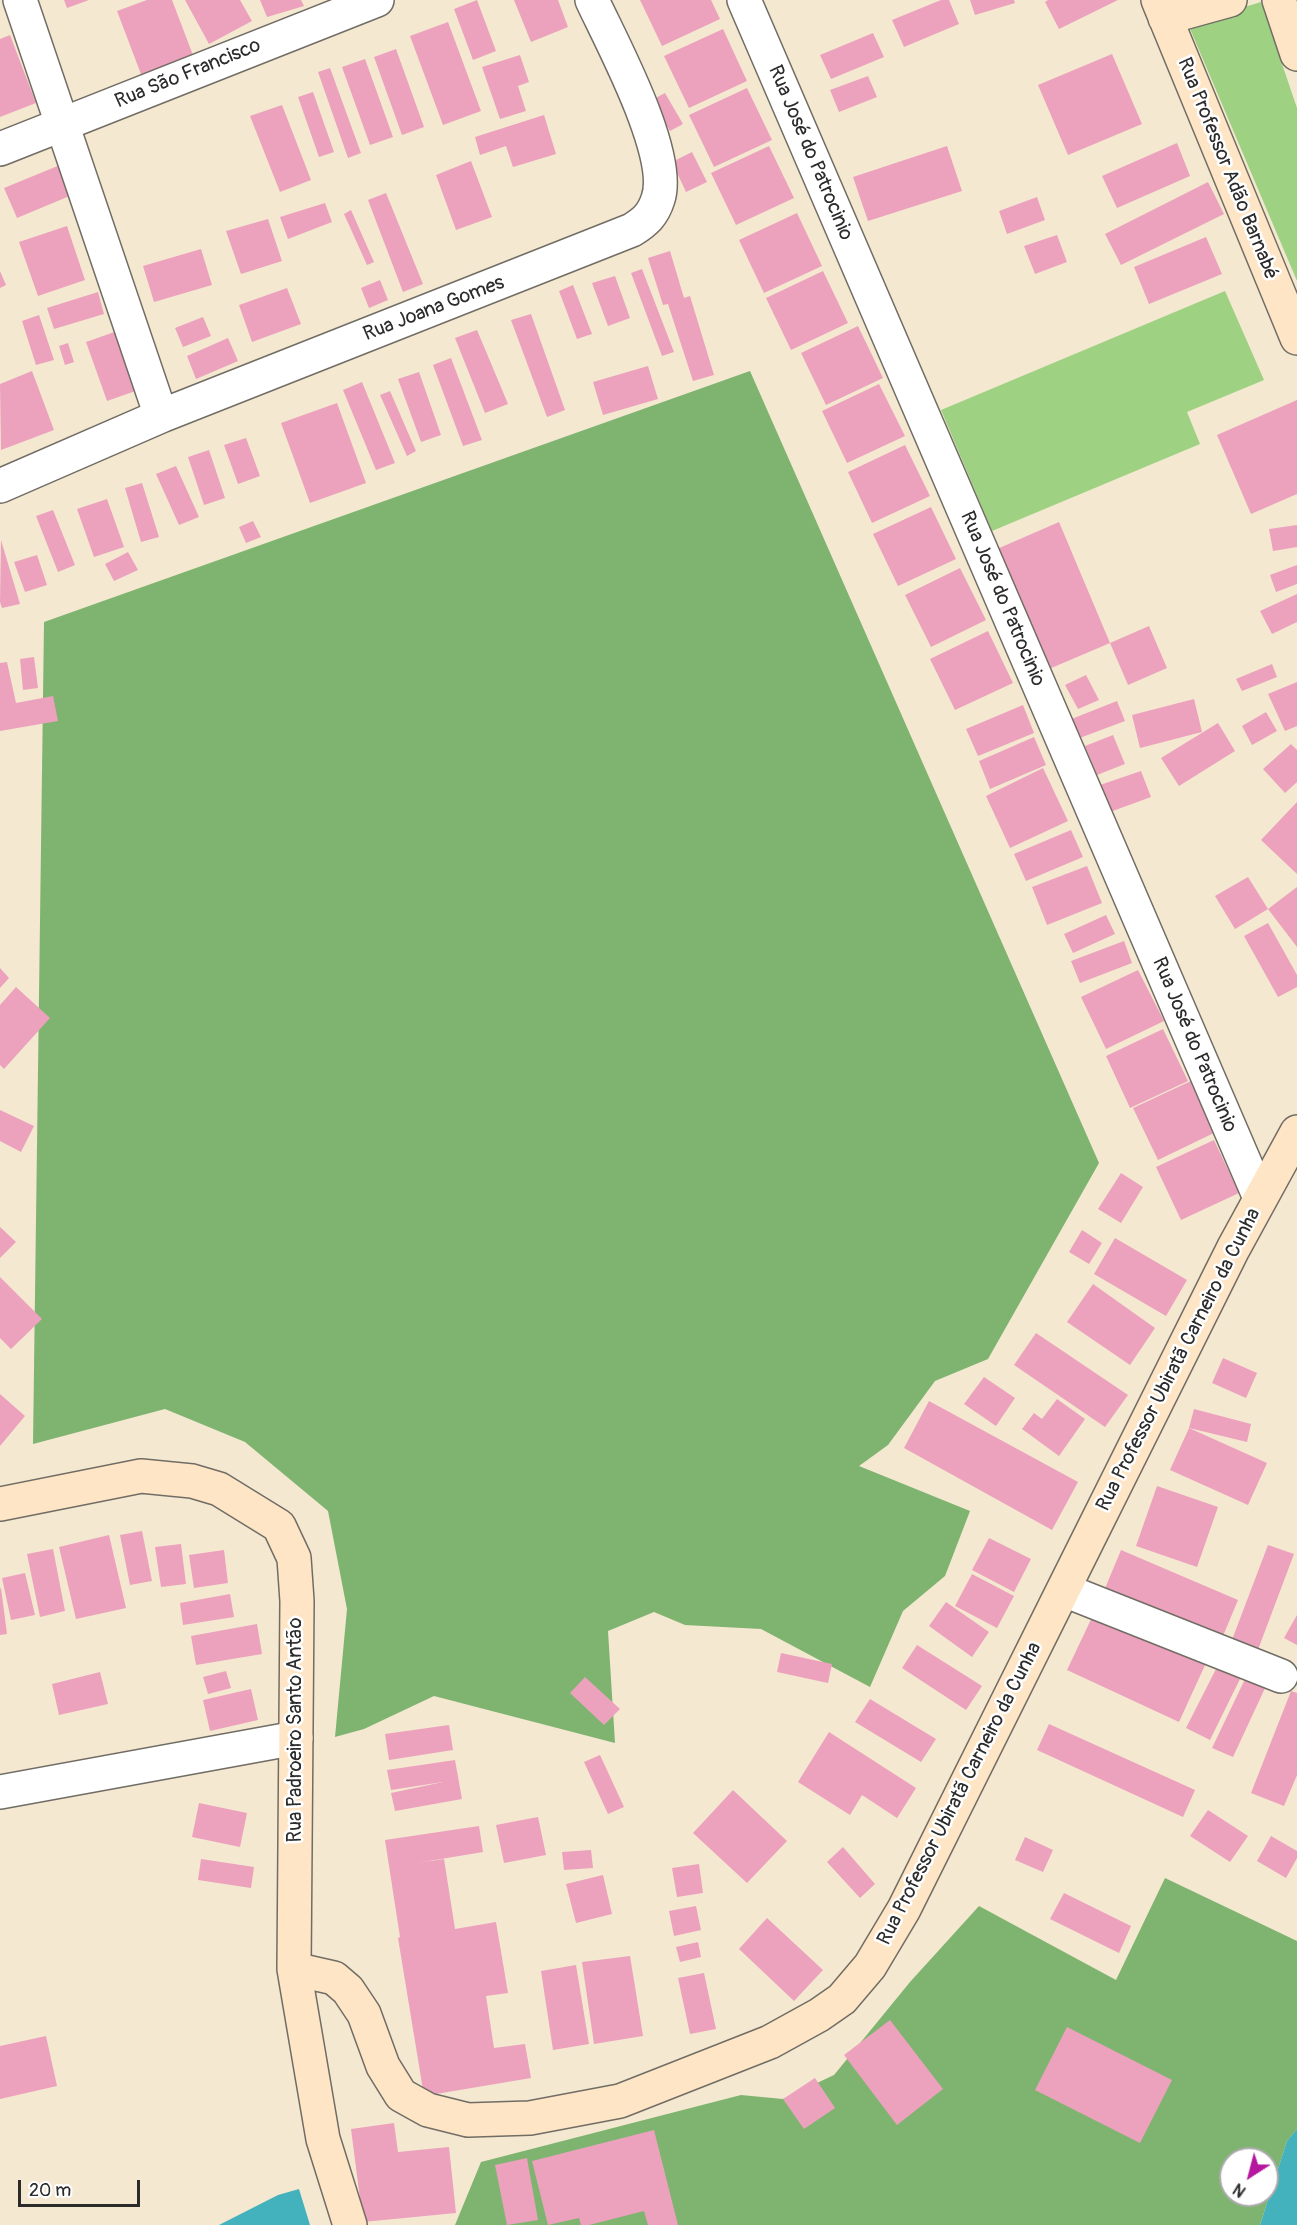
<!DOCTYPE html>
<meta charset="utf-8">
<style>
body{margin:0}
#map{position:relative;width:1297px;height:2225px;overflow:hidden;background:#f4e8d1;font-family:Pangolin,sans-serif}
canvas{display:block}
.north{position:absolute;left:1219px;top:2147px;width:60px;height:60px;box-sizing:border-box;background:#fff;border:2px solid #aaa;border-radius:50%;rotate:216deg;font-size:16px;font-weight:700;line-height:24px;text-align:center;color:#2b2b2b}
.north::after{content:'';display:block;margin:auto;width:21px;height:27px;background:#b5179e;clip-path:polygon(50% 0,100% 100%,50% 72%,0 100%)}
.scale{position:absolute;left:18px;top:2180px;width:122px;height:27px;box-sizing:border-box;border:3px solid #2b2b2b;border-top:0;padding-left:8px;font-size:18px;line-height:21px;white-space:nowrap;color:#2b2b2b;-webkit-text-stroke:4px #fff;paint-order:stroke}
</style>
<div id="map">
<canvas width="1297" height="2225"></canvas>
<div class="north">N</div>
<div class="scale">20 m</div>
</div>
<script>
const c = document.querySelector('canvas').getContext('2d');
c.lineJoin = 'round';
function fill(path, color) {
  c.fillStyle = color;
  c.fill(path, 'evenodd');
}
function stroke(path, color, width, dash) {
  c.strokeStyle = color;
  c.lineWidth = width;
  c.lineCap = dash ? 'butt' : 'round';
  c.setLineDash(dash || []);
  c.stroke(path);
}
function drawText(font, color, halo, rows, align = 'center') {
  c.font = font + ' Pangolin,sans-serif';
  c.lineWidth = 5;
  c.setLineDash([]);
  c.textBaseline = 'middle';
  c.strokeStyle = halo;
  c.fillStyle = color;
  for (const [text, x, y, turn = 0] of rows) {
    c.save();
    c.translate(x, y);
    c.rotate((+turn || 0) * Math.PI / 180);
    c.textAlign = isNaN(turn) ? turn : align;
    if (halo) c.strokeText(text, 0, 0);
    c.fillText(text, 0, 0);
    c.restore();
  }
}
const green = new Path2D(`
 M1261 2 1297 108V281L1188 24Z
 M1225 291 1264 380 1187 412 1200 444 992 531 941 410Z`);
const forest = new Path2D(`
 M750 371 1099 1163 988 1359 935 1381 888 1445 859 1466 970 1511 945 1576 903 1611 870 1687 761 1629 685 1625 654 1612 608 1631 615 1743 434 1696 364 1729 335 1737 347 1609 328 1511 245 1442 165 1409 33 1444 44 622Z
 M1165 1878 1297 1941V2129L1287 2141 1260 2225H455L481 2162 741 2095 783 2099 834 2075 910 1982 979 1906 1116 1980ZM1231 2159H1267V2195H1231Z`);
const water = new Path2D(`
 M1297 2129V2225H1260L1287 2141Z
 M299 2189 310 2225H219L278 2195Z`);
const building = new Path2D(`
 M64 0H89L67 8Z
 M147 0H172L196 63 144 82 117 11Z
 M185 0H240L252 21 209 44Z
 M260 0H301L304 6 267 17Z
 M477 0 496 51 473 60 454 9Z
 M514 0H558L568 27 531 42Z
 M640 0H711L720 19 662 46Z
 M941 0H949L959 24 904 47 892 20Z
 M970 0H1014L1015 3 975 15Z
 M1048 0H1118L1059 29 1045 2Z
 M448 22 481 111 443 125 410 36Z
 M723 29 747 81 689 108 664 56Z
 M873 33 884 57 831 79 820 55Z
 M10 35 36 103 0 117V39Z
 M396 49 424 127 402 135 374 57Z
 M1112 54 1142 124 1068 155 1038 85Z
 M520 55 529 82 518 86 526 111 500 119 482 67Z
 M365 59 393 137 370 145 342 67Z
 M330 68 361 153 348 158 318 72Z
 M868 76 877 97 839 112 830 90Z
 M747 88 772 140 714 167 689 115Z
 M313 92 334 152 319 157 298 97Z
 M665 93 683 124 670 131 652 100Z
 M282 105 311 180 280 192 250 116Z
 M544 115 556 154 513 167 506 146 480 155 475 137Z
 M1177 143 1190 176 1117 208 1102 176Z
 M769 146 794 198 736 225 711 173Z
 M947 146 962 191 868 221 853 177Z
 M692 152 707 182 686 192 672 162Z
 M471 161 492 217 456 230 436 175Z
 M60 165 72 195 17 218 4 188Z
 M1208 182 1224 214 1121 265 1105 234Z
 M386 193 423 284 403 292 368 200Z
 M1037 197 1045 220 1007 234 999 211Z
 M325 203 332 222 288 239 280 217Z
 M351 210 374 262 367 265 344 214Z
 M797 213 822 266 764 293 739 240Z
 M268 219 282 261 241 274 226 231Z
 M67 226 85 280 38 296 19 242Z
 M1057 235 1067 262 1035 274 1024 246Z
 M1206 237 1222 274 1149 304 1134 267Z
 M201 249 212 285 154 302 143 266Z
 M670 251 684 298 690 296 714 375 693 381 668 304 663 305 648 258Z
 M642 269 674 352 662 356 631 273Z
 M0 271 6 285 0 288Z
 M823 271 848 323 791 350 766 298Z
 M615 276 630 318 608 326 592 283Z
 M380 280 388 300 369 308 361 288Z
 M573 285 592 334 577 339 559 291Z
 M287 288 301 324 252 342 239 305Z
 M98 292 104 314 54 329 47 308Z
 M531 314 565 410 547 417 511 320Z
 M39 315 54 360 36 365 22 321Z
 M203 317 211 336 183 347 175 328Z
 M858 326 883 378 826 405 801 353Z
 M120 330 141 389 107 401 86 342Z
 M477 330 508 404 485 413 455 338Z
 M228 338 238 361 196 379 187 356Z
 M68 343 74 362 65 365 59 346Z
 M451 358 482 440 463 446 433 365Z
 M648 366 658 399 603 415 593 382Z
 M32 371 54 430 1 450 0 384Z
 M419 372 441 435 421 442 398 379Z
 M362 382 395 463 376 470 343 390Z
 M879 384 905 436 847 463 822 411Z
 M390 391 416 451 407 456 380 395Z
 M1297 400V494L1251 514 1217 435Z
 M337 403 366 483 310 503 281 423Z
 M246 438 260 476 238 484 224 445Z
 M905 445 930 496 872 523 848 472Z
 M209 450 225 498 204 505 188 457Z
 M176 466 199 517 179 525 156 474Z
 M142 483 159 537 141 542 125 488Z
 M107 499 124 547 94 557 77 509Z
 M931 507 956 559 898 586 873 534Z
 M53 510 75 565 58 572 36 516Z
 M253 521 261 537 246 543 239 527Z
 M1059 522 1110 643 1049 669 997 549Z
 M1297 525V547L1273 551 1269 529Z
 M1 540 20 604 2 608 0 602Z
 M128 552 138 570 114 581 105 564Z
 M37 555 47 585 25 592 14 562Z
 M1297 565V584L1276 592 1270 575Z
 M960 568 986 620 931 647 905 595Z
 M1297 594V622L1272 634 1260 611Z
 M1149 626 1167 668 1128 685 1110 643Z
 M988 631 1013 683 955 710 930 659Z
 M34 657 38 688 23 690 20 659Z
 M7 662 16 703 53 696 58 721 0 731V663Z
 M1272 664 1277 677 1242 691 1236 679Z
 M1086 675 1099 700 1078 709 1065 685Z
 M1297 682V726L1285 731 1268 694Z
 M1194 699 1202 732 1140 748 1132 715Z
 M1117 701 1125 721 1077 739 1069 720Z
 M1023 705 1034 733 978 756 966 729Z
 M1266 712 1277 731 1252 745 1242 726Z
 M1218 723 1235 751 1179 786 1161 758Z
 M1113 735 1125 764 1097 775 1085 746Z
 M1034 737 1046 765 990 789 979 761Z
 M1291 744 1297 750V782L1285 793 1263 769Z
 M1043 768 1068 821 1010 848 986 796Z
 M1141 771 1151 797 1110 812 1100 785Z
 M1297 802V874L1261 840Z
 M1071 830 1083 857 1026 881 1014 854Z
 M1087 866 1102 903 1047 925 1032 887Z
 M1248 877 1268 909 1235 929 1215 896Z
 M1297 887V947L1268 909Z
 M1106 915 1115 934 1073 953 1064 934Z
 M1268 923 1297 975V987L1278 997 1244 936Z
 M1124 941 1132 963 1080 983 1071 961Z
 M0 968 9 978 0 988Z
 M1138 970 1164 1021 1106 1049 1081 997Z
 M16 987 50 1018 4 1069 0 1065V1005Z
 M1163 1029 1188 1081 1130 1108 1106 1056Z
 M1191 1081 1216 1132 1158 1160 1133 1108Z
 M0 1110 34 1126 21 1152 0 1141Z
 M1214 1140 1239 1193 1181 1220 1156 1167Z
 M1121 1173 1143 1187 1121 1223 1098 1209Z
 M0 1227 16 1242 0 1258Z
 M1082 1230 1102 1243 1089 1264 1069 1252Z
 M1115 1238 1187 1280 1166 1316 1094 1274Z
 M0 1277 42 1319 11 1349 0 1338Z
 M1093 1284 1155 1328 1130 1365 1067 1322Z
 M1036 1333 1128 1395 1105 1427 1014 1365Z
 M1223 1358 1257 1373 1246 1398 1212 1383Z
 M984 1377 1015 1398 996 1426 964 1404Z
 M0 1394 25 1416 0 1446Z
 M1057 1399 1085 1419 1059 1456 1022 1429 1034 1413 1042 1419Z
 M929 1401 1078 1482 1052 1530 904 1448Z
 M1194 1409 1251 1424 1247 1442 1189 1428Z
 M1189 1428 1267 1463 1248 1505 1170 1470Z
 M1157 1486 1218 1507 1197 1567 1136 1546Z
 M142 1531 152 1581 130 1585 120 1535Z
 M109 1535 126 1608 76 1619 59 1547Z
 M989 1538 1031 1559 1014 1592 972 1570Z
 M181 1544 186 1584 161 1587 155 1547Z
 M1268 1545 1294 1554 1256 1655 1230 1645Z
 M53 1549 65 1611 40 1617 27 1554Z
 M224 1550 228 1583 194 1588 189 1555Z
 M1121 1550 1238 1600 1218 1648 1101 1598Z
 M25 1573 35 1615 11 1620 2 1578Z
 M972 1574 1014 1596 997 1628 955 1606Z
 M1 1588 7 1634 0 1635V1589Z
 M230 1594 234 1617 183 1625 180 1603Z
 M946 1602 989 1632 972 1657 929 1626Z
 M1095 1611 1206 1663 1179 1722 1067 1670Z
 M1297 1615V1645L1284 1638Z
 M257 1624 262 1654 196 1665 191 1636Z
 M917 1645 982 1686 966 1710 902 1668Z
 M781 1653 832 1664 828 1683 777 1672Z
 M1217 1667 1240 1679 1210 1740 1186 1728Z
 M226 1671 231 1688 208 1694 203 1677Z
 M100 1672 108 1704 59 1715 52 1684Z
 M585 1677 620 1709 604 1725 570 1693Z
 M1246 1677 1266 1686 1233 1757 1212 1748Z
 M251 1689 258 1720 210 1731 203 1700Z
 M1291 1691 1297 1693V1775L1284 1806 1251 1793Z
 M870 1699 936 1739 921 1762 855 1722Z
 M1049 1724 1195 1790 1183 1817 1037 1750Z
 M449 1725 453 1750 389 1760 385 1734Z
 M829 1732 916 1788 897 1818 862 1795 850 1815 798 1782Z
 M600 1755 624 1807 608 1814 584 1762Z
 M455 1760 462 1799 395 1811 391 1793 443 1782 391 1790 387 1770Z
 M733 1790 787 1841 747 1883 693 1833Z
 M199 1803 247 1813 240 1847 192 1837Z
 M1208 1810 1248 1836 1230 1862 1190 1836Z
 M538 1817 546 1855 504 1863 496 1825Z
 M479 1826 483 1852 417 1863 444 1859 455 1929 496 1922 508 1993 486 1996 494 2048 525 2044 531 2078 424 2096 398 1938 400 1937 385 1840Z
 M1271 1836 1297 1851V1858L1286 1878 1257 1861Z
 M1025 1837 1053 1850 1043 1872 1015 1860Z
 M843 1847 875 1884 860 1898 827 1862Z
 M591 1850 593 1868 564 1870 562 1852Z
 M201 1859 254 1867 251 1888 198 1880Z
 M699 1864 703 1893 677 1897 672 1868Z
 M603 1875 612 1914 576 1923 566 1884Z
 M1064 1893 1131 1926 1119 1953 1050 1919Z
 M696 1906 701 1930 674 1936 669 1911Z
 M767 1918 823 1970 794 2001 739 1949Z
 M698 1942 701 1957 680 1962 676 1947Z
 M630 1956 643 2036 594 2044 582 1962Z
 M576 1965 589 2044 553 2050 541 1971Z
 M704 1973 716 2029 690 2034 678 1978Z
 M890 2020 943 2089 897 2125 844 2055Z
 M1067 2027 1172 2080 1140 2143 1035 2090Z
 M46 2036 57 2086 0 2099V2046Z
 M815 2078 835 2108 804 2129 783 2099Z
 M394 2123 398 2152 449 2147 456 2213 363 2222 351 2129Z
 M654 2130 678 2225H648L644 2211 589 2225H581L579 2218 548 2225 532 2161Z
 M527 2158 538 2220 507 2225 495 2165Z`);
const street = new Path2D(`
 M20 0 161 416
 M744 0 1260 1198
 M0 149 377 0
 M0 486 161 416 632 230C645 222 653 215 658 199 673 155 612 43 592 0
 M1064 1590 1281 1676
 M0 1792 296 1738`);
const secondary = new Path2D(`
 M1158 0 1297 338
 M1279 0 1297 54
 M1165 18 1230 0
 M0 1504 141 1476 192 1481 219 1489 279 1526 294 1558 297 1601 294 1969 323 2139 350 2225
 M294 1969 334 1978 348 1990 364 2014 383 2066 401 2095 428 2110 468 2120 530 2118 620 2101 770 2042 819 2015 842 1999 870 1966 904 1909 1233 1249 1297 1132`);
const streetNames = [
 ["Rua São Francisco",188,74,-22],
 ["Rua José do Patrocinio",810,153,67],
 ["Rua Professor Adão Barnabé",1227,169,68],
 ["Rua Joana Gomes",434,309,-21],
 ["Rua José do Patrocinio",1002,599,67],
 ["Rua José do Patrocinio",1194,1045,67],
 ["Rua Professor Ubiratã Carneiro da Cunha",1179,1360,-63],
 ["Rua Padroeiro Santo Antão",296,1730,-90],
 ["Rua Professor Ubiratã Carneiro da Cunha",960,1794,-63]
];
fill(green, '#9ed282');
fill(forest, '#7eb470');
fill(water, '#43b2bd');
fill(building, '#eca2bd');
stroke(street, '#716d65', 36);
stroke(secondary, '#716d65', 36);
stroke(street, '#fff', 33);
stroke(secondary, '#fee5c5', 33);
drawText('20px', '#2b2b2b', '#fff', streetNames);
</script>
